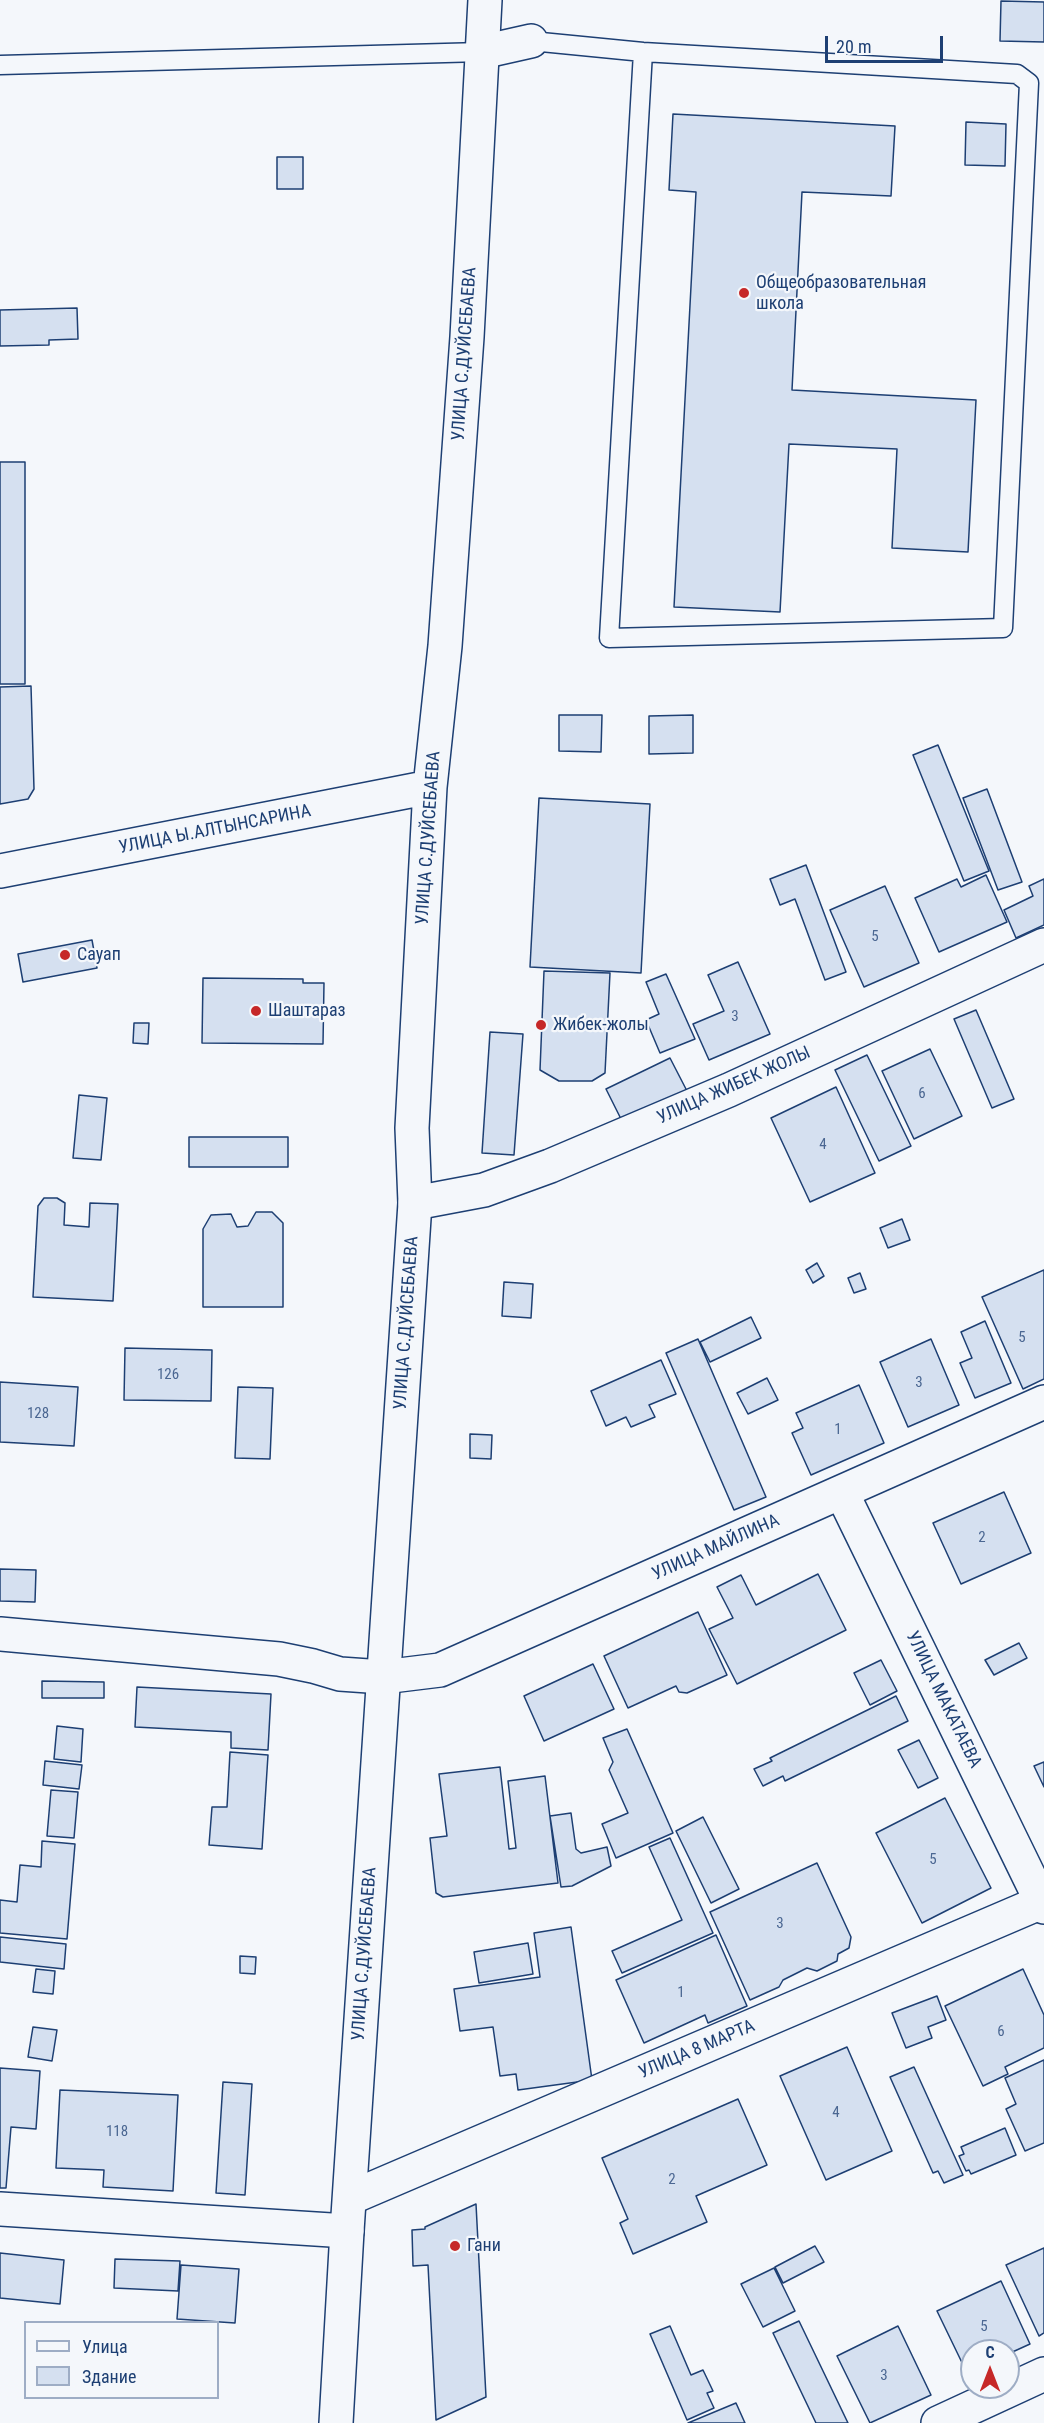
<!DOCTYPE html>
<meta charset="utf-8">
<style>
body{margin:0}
#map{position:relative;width:1044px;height:2423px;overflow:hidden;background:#f4f7fb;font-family:"Roboto Condensed",sans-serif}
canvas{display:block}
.legend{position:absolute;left:24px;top:2321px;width:195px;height:78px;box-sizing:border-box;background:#f4f7fb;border:2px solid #9eadc5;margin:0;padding:8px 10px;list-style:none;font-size:18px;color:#1d3f73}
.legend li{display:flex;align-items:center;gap:12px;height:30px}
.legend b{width:30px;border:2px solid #9eadc5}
.north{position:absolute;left:960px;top:2339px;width:60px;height:60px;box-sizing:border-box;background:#f4f7fb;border:2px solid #9eadc5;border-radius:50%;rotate:0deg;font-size:16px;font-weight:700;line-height:24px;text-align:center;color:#1d3f73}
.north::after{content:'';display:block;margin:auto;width:21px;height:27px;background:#c62828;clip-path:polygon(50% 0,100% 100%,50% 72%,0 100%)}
.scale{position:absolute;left:825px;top:36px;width:118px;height:27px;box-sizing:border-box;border:3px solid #1d3f73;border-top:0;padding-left:8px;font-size:18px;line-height:21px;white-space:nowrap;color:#1d3f73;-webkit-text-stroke:4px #f4f7fb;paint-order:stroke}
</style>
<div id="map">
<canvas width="1044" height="2423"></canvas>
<ul class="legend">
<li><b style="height:8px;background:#f4f7fb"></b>Улица</li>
<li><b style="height:16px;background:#d5e0f0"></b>Здание</li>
</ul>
<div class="north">С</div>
<div class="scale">20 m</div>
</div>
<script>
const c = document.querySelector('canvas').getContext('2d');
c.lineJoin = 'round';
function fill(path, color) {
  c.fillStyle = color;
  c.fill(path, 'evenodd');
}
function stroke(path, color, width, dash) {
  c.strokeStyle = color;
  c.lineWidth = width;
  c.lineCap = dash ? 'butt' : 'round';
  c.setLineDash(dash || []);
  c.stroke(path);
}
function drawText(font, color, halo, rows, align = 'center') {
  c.font = font + ' "Roboto Condensed",sans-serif';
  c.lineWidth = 4.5;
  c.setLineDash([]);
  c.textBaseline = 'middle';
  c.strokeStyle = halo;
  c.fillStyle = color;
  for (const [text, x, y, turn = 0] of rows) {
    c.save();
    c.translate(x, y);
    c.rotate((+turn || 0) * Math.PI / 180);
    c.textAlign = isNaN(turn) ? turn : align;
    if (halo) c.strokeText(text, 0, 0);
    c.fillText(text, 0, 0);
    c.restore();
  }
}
const building = new Path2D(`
 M1001 1 1044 2V42L1000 41Z
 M673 114 895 126 891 196 802 192 792 390 976 400 968 552 892 548 897 449 789 444 780 612 674 607 696 192 669 190Z
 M966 122 1006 124 1005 166 965 165Z
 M277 157H303V189H277Z
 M77 308 78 339 49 340V345L0 346V310Z
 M0 462H25V684H0Z
 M31 686 34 789 28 799 0 804V687Z
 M559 715H602L601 752 559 751Z
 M693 715V753L649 754V716Z
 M938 745 989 871 964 881 913 755Z
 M987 789 1022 882 998 890 963 798Z
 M539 798 650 804 641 973 530 967Z
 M806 865 846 972 825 980 795 899 780 905 770 879Z
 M986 875 1007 922 939 952 915 898 957 879 961 887Z
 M1044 879V925L1016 938 1004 910 1033 896 1029 886Z
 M885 886 919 963 864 987 830 910Z
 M92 940 97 968 23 982 18 954Z
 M738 962 770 1034 709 1060 693 1024 724 1011 708 975Z
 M544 971 610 973 605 1073 592 1081H559L540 1070Z
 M666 974 695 1039 660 1053 646 1020 659 1014 646 982Z
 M203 978 303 979V983H324L323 1044 202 1043Z
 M976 1010 1014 1099 992 1108 954 1019Z
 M134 1023H149L148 1044 133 1043Z
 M490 1032 523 1034 514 1155 482 1153Z
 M930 1049 962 1116 914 1139 882 1071Z
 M867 1055 911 1146 879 1161 835 1070Z
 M670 1058 687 1091 623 1123 606 1089Z
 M836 1087 875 1173 810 1202 771 1118Z
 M79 1095 107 1098 101 1160 73 1158Z
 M189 1137H288V1167H189Z
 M44 1198H57L65 1203 64 1225 89 1227 90 1203 118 1204 113 1301 33 1297 38 1206Z
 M256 1212H272L283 1223V1307H203V1229L211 1215 231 1214 237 1227 248 1226Z
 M902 1219 910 1240 888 1248 880 1228Z
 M817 1263 824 1276 813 1283 806 1270Z
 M1044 1270V1379L1023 1389 982 1297Z
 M860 1273 866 1289 854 1293 848 1278Z
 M504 1282 533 1284 531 1318 502 1316Z
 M751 1317 761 1338 710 1362 700 1342Z
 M985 1321 1011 1383 975 1398 960 1363 972 1358 961 1332Z
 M698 1339 766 1497 734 1510 666 1353Z
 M931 1339 959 1405 908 1427 880 1362Z
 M125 1348 212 1350 211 1401 124 1400Z
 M661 1360 676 1394 649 1405 655 1417 631 1427 626 1417 606 1426 591 1391Z
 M767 1378 778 1400 748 1414 737 1393Z
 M0 1382 78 1387 74 1446 0 1442Z
 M859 1385 884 1443 811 1475 792 1433 803 1428 796 1413Z
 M238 1387 273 1388 270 1459 235 1458Z
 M470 1434 492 1435 491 1459 470 1458Z
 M1004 1492 1031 1553 961 1584 933 1523Z
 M0 1569 36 1570 35 1602 0 1601Z
 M818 1574 846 1630 737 1684 709 1629 733 1618 717 1587 741 1575 756 1605Z
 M698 1612 727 1675 687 1693 679 1692 676 1686 628 1708 604 1656Z
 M1019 1643 1027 1658 994 1675 985 1660Z
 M881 1660 897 1691 870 1705 854 1673Z
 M593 1664 614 1709 544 1741 524 1696Z
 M42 1681 104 1682V1698H42Z
 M137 1687 271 1694 268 1750 231 1748V1732L135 1727Z
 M896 1696 908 1721 785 1781 783 1776 763 1786 754 1769 772 1761 770 1758Z
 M57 1726 83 1729 81 1762 54 1759Z
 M627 1729 673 1833 616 1858 602 1824 628 1813 609 1770 613 1762 603 1738Z
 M919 1740 938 1778 918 1788 898 1750Z
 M230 1752 268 1755 262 1849 209 1845 212 1807H227Z
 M45 1761 82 1765 79 1789 43 1785Z
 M1044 1762V1787L1034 1766Z
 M500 1767 509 1849 516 1848 508 1781 545 1776 558 1883 443 1897 436 1893 430 1838 447 1836 439 1774Z
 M51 1790 78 1792 74 1838 47 1836Z
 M945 1798 991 1888 922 1923 876 1833Z
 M571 1813 576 1849 581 1853 607 1847 611 1866 572 1886 561 1887 550 1816Z
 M703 1817 739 1889 711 1903 676 1831Z
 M670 1838 713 1933 622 1973 612 1951 682 1920 649 1847Z
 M42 1841 75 1844 67 1939 0 1933V1900L17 1902 20 1865 41 1867Z
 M817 1863 851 1937 849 1948 838 1954 837 1961 817 1971 807 1968 783 1980 779 1987 750 2000 710 1912Z
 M571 1927 592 2080 518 2090 516 2074 500 2076 493 2027 460 2031 454 1989 540 1977 534 1933Z
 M716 1935 747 2006 708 2023 705 2015 644 2043 616 1980Z
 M0 1937 66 1944 64 1969 0 1962Z
 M528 1943 533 1974 479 1983 474 1952Z
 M240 1956 256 1957 255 1974 240 1973Z
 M36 1969 55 1971 53 1994 33 1992Z
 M1023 1969 1044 2015V2048L1005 2067 1008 2074 983 2086 945 2006Z
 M937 1996 946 2020 928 2027 932 2038 906 2048 892 2013Z
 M33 2027 57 2030 52 2061 28 2057Z
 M847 2047 892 2151 826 2180 780 2076Z
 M1044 2060V2143L1025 2151 1006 2109 1016 2104 1005 2078Z
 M914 2067 963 2175 944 2183 938 2171 933 2173 890 2077Z
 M0 2068 40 2071 36 2129 11 2127 6 2188H0Z
 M223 2082 252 2084 245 2195 216 2193Z
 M60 2090 178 2095 173 2191 103 2187 104 2170 56 2168Z
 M738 2099 767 2165 696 2196 707 2222 633 2254 620 2223 628 2219 602 2158Z
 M1005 2128 1016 2155 971 2174 969 2170 966 2171 959 2156 964 2154 961 2147Z
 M476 2204 486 2397 436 2420 428 2265 413 2266 412 2230 425 2229V2227Z
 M815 2246 824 2262 783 2283 775 2267Z
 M1044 2248V2333L1039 2336 1006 2265Z
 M0 2253 64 2260 60 2304 0 2298Z
 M115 2259 180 2261 178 2291 114 2288Z
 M181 2265 239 2269 235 2323 177 2319Z
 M774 2268 795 2311 763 2327 741 2284Z
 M1001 2281 1030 2344 1008 2354V2351H972V2371L967 2373 937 2311Z
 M799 2321 848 2423H816L773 2333Z
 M670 2326 691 2375 703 2370 713 2391 707 2393 714 2408 687 2420 650 2334Z
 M898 2326 931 2395 870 2423 837 2356Z
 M736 2403 745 2423H688Z`);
const lane = new Path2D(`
 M531 41 643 52 1017 74 1029 83 1003 628 609 638 643 52
 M0 65 482 52`);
const street = new Path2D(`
 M482 52 531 41
 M415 1203 484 1190 550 1166 729 1090 1044 945
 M842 1493 1044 1907
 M0 1634 279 1659 313 1666 340 1674 383 1677 440 1670 1044 1402
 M350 2198 1044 1901
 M0 2209 347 2231
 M938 2423 1044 2374`);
const secondary = new Path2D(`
 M0 871 430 787
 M336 2423 347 2231 415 1203 412 1128 430 787 445 646 467 337 485 0`);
const markers = [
 [744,293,6,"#c62828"],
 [65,955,6,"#c62828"],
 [256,1011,6,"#c62828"],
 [541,1025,6,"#c62828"],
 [455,2246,6,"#c62828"]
];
const numberNames = [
 ["5",875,937],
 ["3",735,1017],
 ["6",922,1094],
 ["4",823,1145],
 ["5",1022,1338],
 ["126",168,1375],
 ["3",919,1383],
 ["128",38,1414],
 ["1",838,1430],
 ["2",982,1538],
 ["5",933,1860],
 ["3",780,1924],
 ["1",681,1993],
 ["6",1001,2032],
 ["4",836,2113],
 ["118",117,2132],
 ["2",672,2180],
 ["5",984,2327],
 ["3",884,2376]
];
const poiNames = [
 ["Общеобразовательная",756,283],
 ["школа",756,304],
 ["Сауап",77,955],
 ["Шаштараз",268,1011],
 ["Жибек-жолы",553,1025],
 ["Гани",467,2246]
];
const streetNames = [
 ["УЛИЦА С.ДУЙСЕБАЕВА",465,354,-86],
 ["УЛИЦА Ы.АЛТЫНСАРИНА",215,830,-11],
 ["УЛИЦА С.ДУЙСЕБАЕВА",429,838,-86],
 ["УЛИЦА ЖИБЕК ЖОЛЫ",734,1086,-24],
 ["УЛИЦА С.ДУЙСЕБАЕВА",407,1323,-86],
 ["УЛИЦА МАЙЛИНА",716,1548,-24],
 ["УЛИЦА МАКАТАЕВА",943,1700,64],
 ["УЛИЦА С.ДУЙСЕБАЕВА",365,1954,-86],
 ["УЛИЦА 8 МАРТА",697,2050,-23]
];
fill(building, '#d5e0f0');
stroke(building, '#1d3f73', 1.5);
stroke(lane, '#1d3f73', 21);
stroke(street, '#1d3f73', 36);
stroke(secondary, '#1d3f73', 36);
stroke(lane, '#f4f7fb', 18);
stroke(street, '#f4f7fb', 33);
stroke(secondary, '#f4f7fb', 33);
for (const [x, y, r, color] of markers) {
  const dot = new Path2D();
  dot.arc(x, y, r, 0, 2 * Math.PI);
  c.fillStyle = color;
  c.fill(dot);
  stroke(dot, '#f4f7fb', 2);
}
drawText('15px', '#4b6792', null, numberNames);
drawText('18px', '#1d3f73', '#f4f7fb', poiNames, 'left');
drawText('18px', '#1d3f73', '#f4f7fb', streetNames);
</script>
